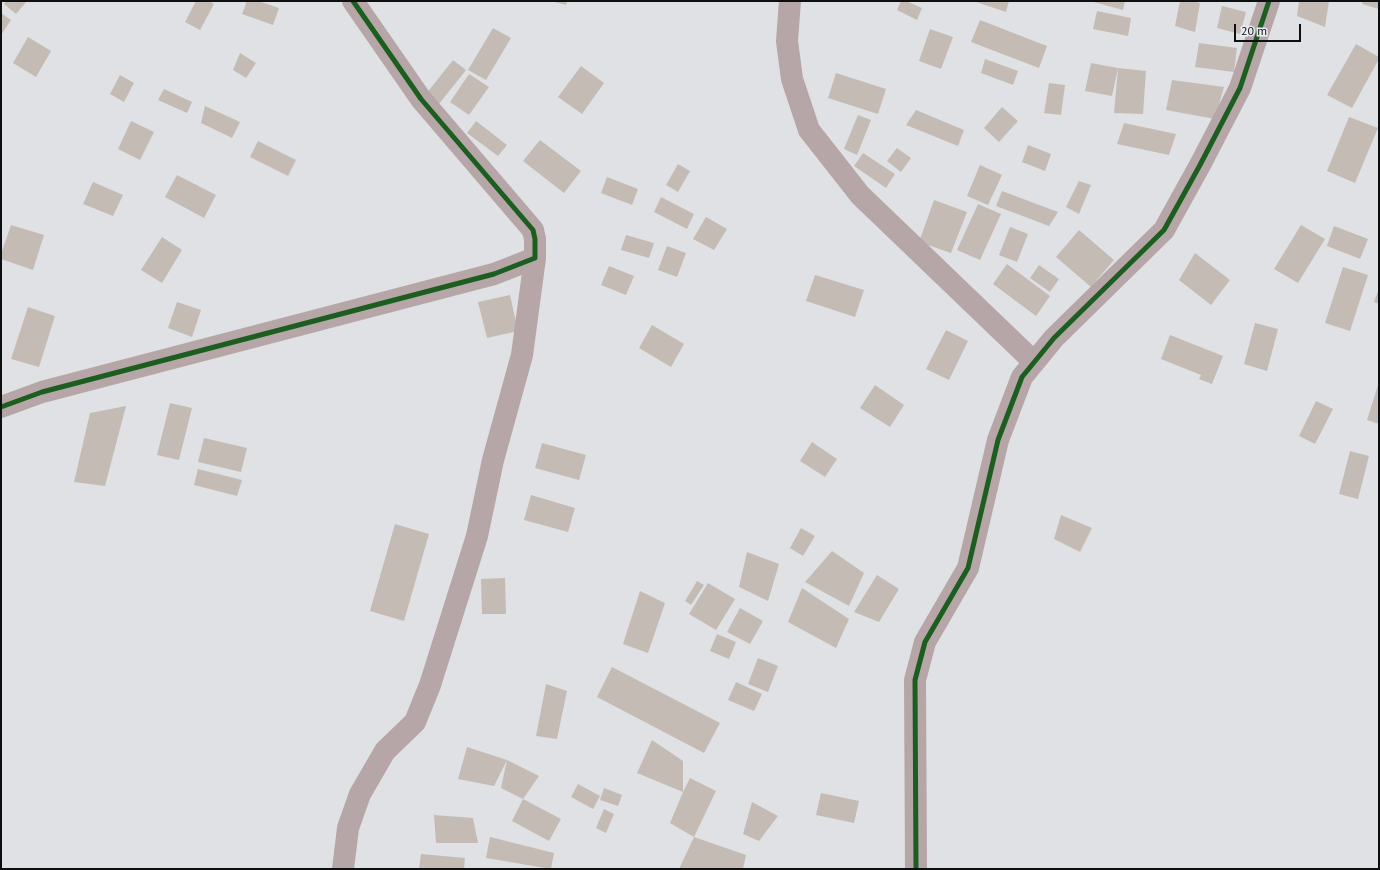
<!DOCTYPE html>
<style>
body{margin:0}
#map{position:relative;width:1380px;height:870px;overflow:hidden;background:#dfe1e4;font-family:"PT Sans",sans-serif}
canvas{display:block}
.frame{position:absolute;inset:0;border:2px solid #0e0f11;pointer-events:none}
.scale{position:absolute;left:1234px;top:24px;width:67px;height:18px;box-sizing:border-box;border:2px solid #0e0f11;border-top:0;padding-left:5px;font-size:12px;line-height:14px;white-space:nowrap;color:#0e0f11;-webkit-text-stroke:3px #e9edf4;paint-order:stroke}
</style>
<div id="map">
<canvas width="1380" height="870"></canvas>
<div class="frame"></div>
<div class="scale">20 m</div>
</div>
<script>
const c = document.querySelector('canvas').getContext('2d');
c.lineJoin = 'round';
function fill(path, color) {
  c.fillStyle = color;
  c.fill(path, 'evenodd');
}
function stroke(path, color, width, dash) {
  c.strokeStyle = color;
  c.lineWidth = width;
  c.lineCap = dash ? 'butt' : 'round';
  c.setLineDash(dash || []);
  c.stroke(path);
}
const building = new Path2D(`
 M6 1H27L16 14 4 4Z
 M196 1H209L214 4 200 30 185 22Z
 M247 1H258L279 8 273 25 242 14Z
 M551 1H567L566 5Z
 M901 1H906L922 8 917 20 897 10Z
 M976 1H1009L1006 12 976 2Z
 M1090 1H1125L1123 10Z
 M1180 1H1192L1200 3 1195 32 1175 26Z
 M1299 1H1329L1325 27 1297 16Z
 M1363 1H1379V9L1362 4Z
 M1222 6 1246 12 1240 34 1217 28Z
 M1097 11 1131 18 1128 36 1093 29Z
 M1 13 11 20 1 35Z
 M980 20 1047 46 1039 68 971 42Z
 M493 28 511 38 486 80 468 70Z
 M930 29 953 37 941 69 919 61Z
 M28 37 51 51 36 77 13 63Z
 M1199 43 1237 48 1234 72 1195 67Z
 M1356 44 1379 57V59L1352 108 1327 95Z
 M240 53 256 63 246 78 233 70Z
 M985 59 1018 71 1013 85 981 73Z
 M453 60 466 70 439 104 426 94Z
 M1091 63 1118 68 1112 96 1085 91Z
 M581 66 604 83 582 114 558 97Z
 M1118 68 1146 71 1143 114 1114 113Z
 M836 73 886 89 878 114 828 98Z
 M469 74 489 87 469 115 450 102Z
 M120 75 134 83 124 102 110 94Z
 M1172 80 1224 87 1215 119 1166 110Z
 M1049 83 1065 85 1061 115 1044 113Z
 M164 89 192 102 187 113 158 100Z
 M205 106 240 122 232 138 201 123Z
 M1002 107 1018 121 999 142 984 128Z
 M916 110 964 130 958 146 906 125Z
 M858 115 871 120 857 155 844 149Z
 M1349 117 1378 128 1355 183 1327 171Z
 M131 121 154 132 140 160 118 149Z
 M476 121 507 145 498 156 467 133Z
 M1124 123 1176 134 1169 155 1117 144Z
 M540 140 581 171 564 193 523 161Z
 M258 141 296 160 288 176 250 157Z
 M1028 145 1051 154 1045 171 1022 162Z
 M897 148 911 158 901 172 887 161Z
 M863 153 895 174 886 188 854 166Z
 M678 164 690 171 678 192 666 185Z
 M980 165 1002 175 988 205 967 196Z
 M177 175 216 195 204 218 165 197Z
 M607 177 638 189 632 205 601 193Z
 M1079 181 1091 185 1079 214 1066 207Z
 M93 182 123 195 113 216 83 204Z
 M1002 191 1058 212 1049 226 996 206Z
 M661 197 694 214 687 229 654 212Z
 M934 200 967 212 951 253 919 242Z
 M978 204 1001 214 980 260 957 250Z
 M706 217 727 229 714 250 693 239Z
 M11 225 44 235 33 270 1 259V254Z
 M1301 225 1325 239 1298 283 1274 269Z
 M1334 226 1368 239 1360 259 1327 246Z
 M1010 227 1028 234 1017 262 999 255Z
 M1079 230 1114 260 1091 287 1056 257Z
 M626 235 654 243 649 258 621 250Z
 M162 237 182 250 162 283 141 270Z
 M667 246 686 253 677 277 658 270Z
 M1195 253 1230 280 1211 305 1179 280Z
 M1007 264 1050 296 1036 316 993 284Z
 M1039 265 1059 279 1050 292 1030 278Z
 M609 266 634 276 626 295 601 285Z
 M1343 267 1368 275 1350 331 1325 323Z
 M815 275 864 290 855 317 806 301Z
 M1379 288V304L1374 302Z
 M510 295 518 331 487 338 478 302Z
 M177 302 201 310 192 337 168 328Z
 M28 307 55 316 39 367 11 359Z
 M1255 323 1278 329 1267 371 1244 364Z
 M652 325 684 344 671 367 639 348Z
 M946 330 968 341 949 380 926 369Z
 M1170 335 1223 356 1212 384 1199 379 1201 375 1161 359Z
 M1379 382V424L1367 420Z
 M875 385 904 405 890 427 860 408Z
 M1316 401 1333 409 1315 444 1299 436Z
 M170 403 192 408 179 460 157 455Z
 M126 406 105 486 74 482 90 413Z
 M204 438 247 448 241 472 198 462Z
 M812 442 837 459 825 477 800 461Z
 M542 443 586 455 579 480 535 468Z
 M1350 451 1369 456 1358 499 1339 494Z
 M198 469 242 480 237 496 194 485Z
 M531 495 575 508 568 532 524 520Z
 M1061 515 1092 528 1080 552 1054 539Z
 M395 524 429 534 404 621 370 611Z
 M801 528 815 536 803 556 790 548Z
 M832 551 864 573 849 606 805 582Z
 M747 552 779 564 768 601 739 587Z
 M877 575 899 589 879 622 854 612Z
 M505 578 506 614H482L481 579Z
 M697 581 704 585 691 605 685 601Z
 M708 583 735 599 716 630 689 614Z
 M802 588 849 619 836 648 788 622Z
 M640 591 665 603 648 653 623 644Z
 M740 608 763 621 750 644 727 632Z
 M717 634 736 642 729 659 710 651Z
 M758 658 778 666 768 692 748 684Z
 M612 667 720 723 704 753 597 697Z
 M736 682 762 694 754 711 728 700Z
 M546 684 567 691 557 739 536 736Z
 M652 740 683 761V792L690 778 716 791 694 837 670 823 683 792 637 773Z
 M467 747 507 760 494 786 458 779Z
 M507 760 539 776 523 799 501 788Z
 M578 784 600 796 593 809 571 797Z
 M604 788 622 795 618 806 600 800Z
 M821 793 859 801 854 823 816 815Z
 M523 799 561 819 549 841 512 821Z
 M752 802 778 816 759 841 743 834Z
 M604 809 614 814 606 833 596 828Z
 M434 815 473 818 478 843H436Z
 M490 837 554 853 551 869 486 858Z
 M694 837 746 855 743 869H679Z
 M421 854 465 858 464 869H419Z`);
const minor = new Path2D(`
 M790 1 787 41 792 79 809 130 860 195 1034 362
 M1 407 42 392 494 274 535 258V239L533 230 421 99 353 1
 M343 869 348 828 360 794 385 751 415 722 430 685 477 536 493 460 522 355 535 258
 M916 869 915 680 925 642 968 568 998 440 1022 377 1054 338 1164 230 1200 165 1240 88 1269 1`);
const cycleway = new Path2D(`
 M1 407 42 392 494 274 535 258V239L533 230 421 99 353 1
 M916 869 915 680 925 642 968 568 998 440 1022 377 1054 338 1164 230 1200 165 1240 88 1269 1`);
fill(building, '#c4bcb4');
stroke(minor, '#b6a6a8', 22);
stroke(cycleway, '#1b5e20', 5);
</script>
